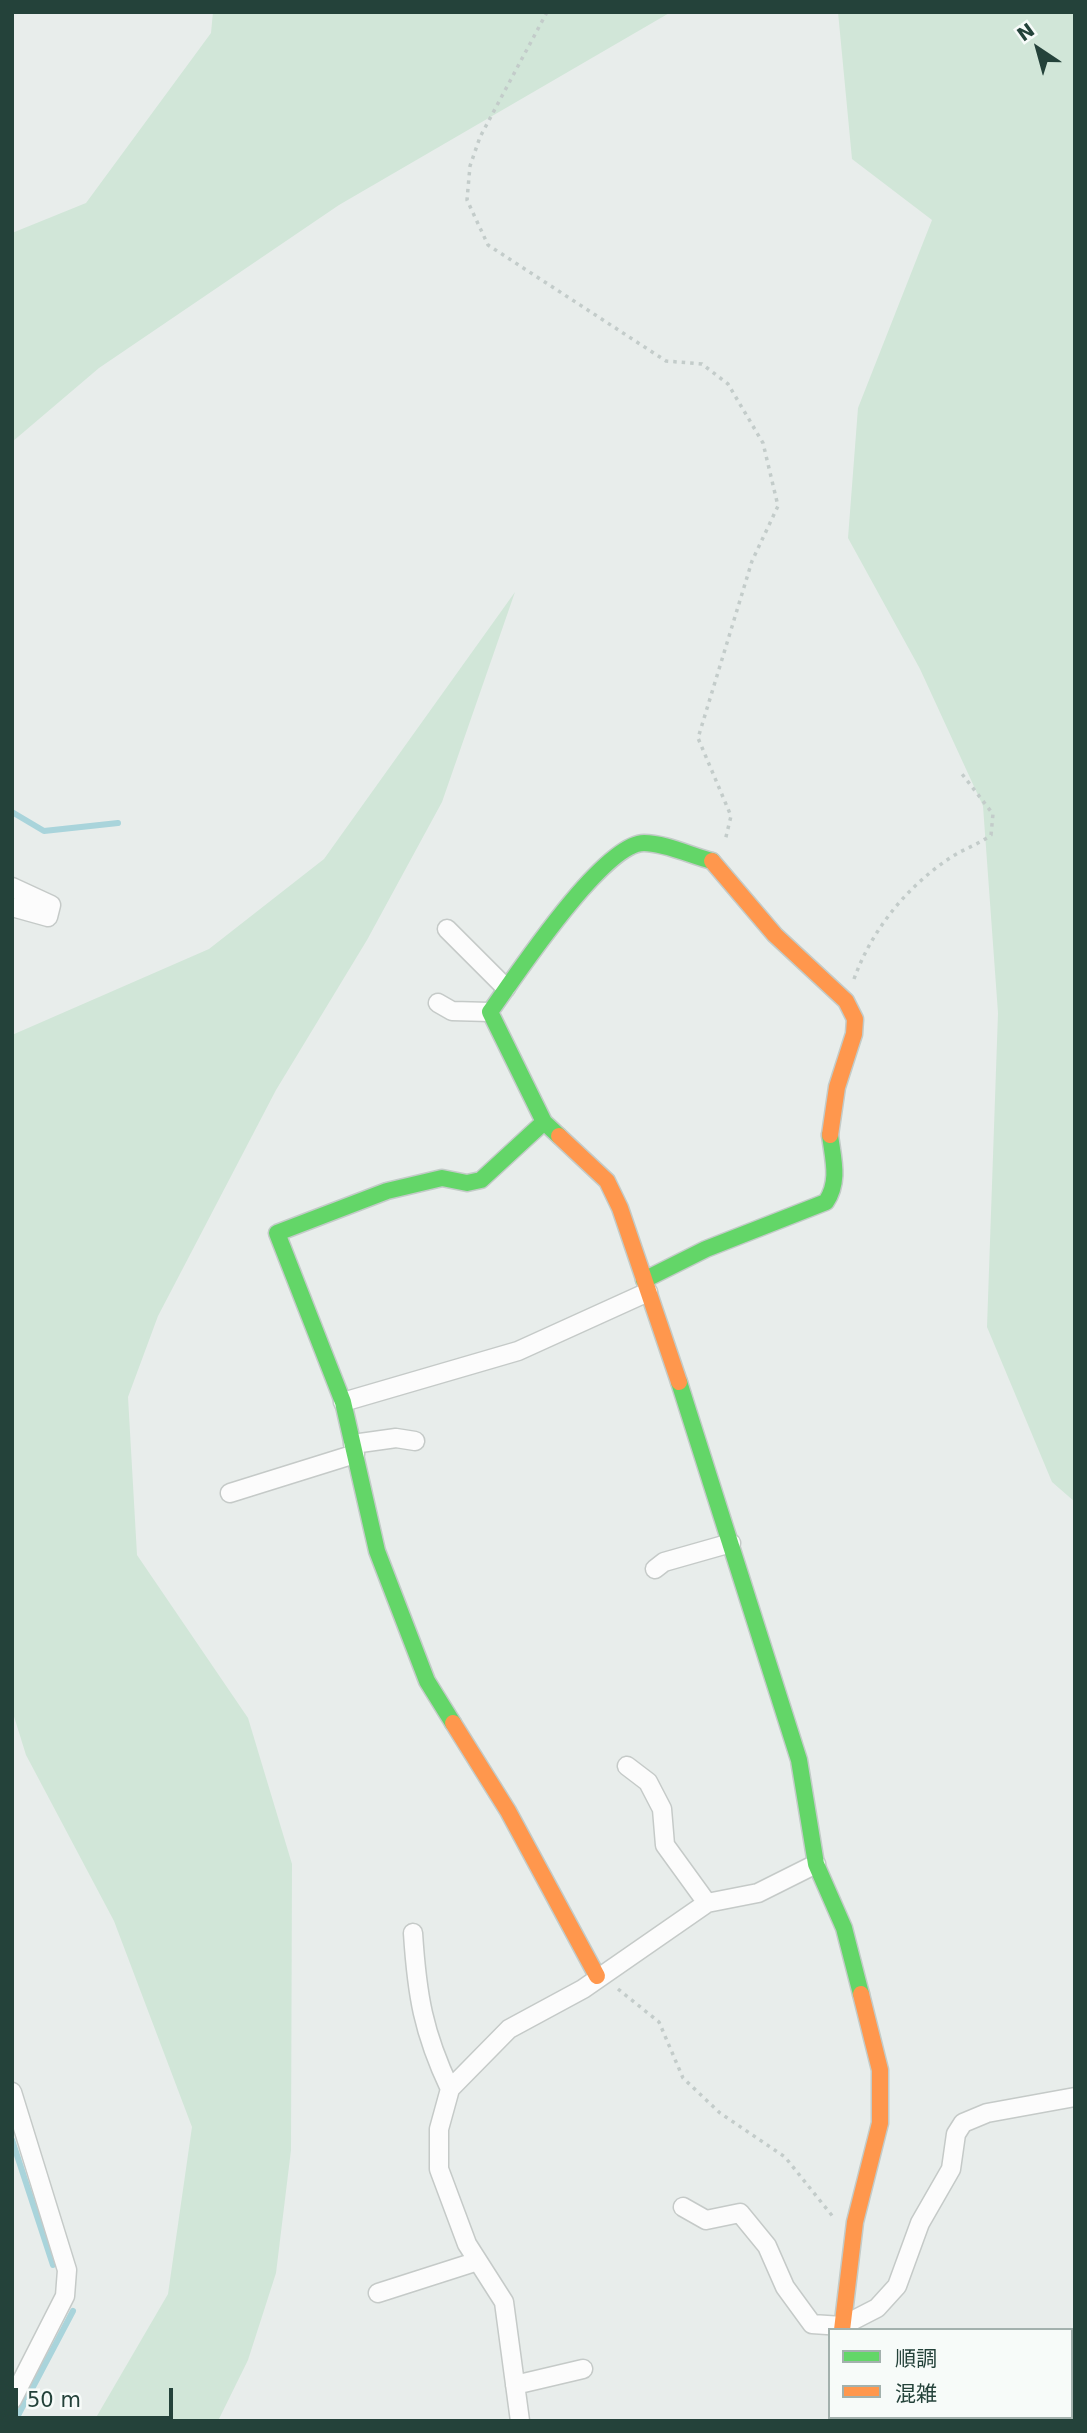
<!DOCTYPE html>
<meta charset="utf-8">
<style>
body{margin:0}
#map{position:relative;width:1087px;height:2433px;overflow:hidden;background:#e8edeb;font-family:"DejaVu Sans","Noto Sans JP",sans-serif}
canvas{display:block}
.frame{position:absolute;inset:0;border:14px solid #24423a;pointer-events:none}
.legend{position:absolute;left:828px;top:2328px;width:245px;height:91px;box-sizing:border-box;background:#f7fbf9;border:2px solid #a3b1ad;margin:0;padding:9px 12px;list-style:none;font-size:21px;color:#24423a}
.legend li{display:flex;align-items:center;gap:14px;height:35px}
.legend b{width:35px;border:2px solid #a3b1ad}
.north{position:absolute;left:1003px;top:14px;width:70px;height:70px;-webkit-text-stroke:5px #f7fbf9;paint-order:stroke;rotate:324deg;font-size:19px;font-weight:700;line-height:28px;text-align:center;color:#24423a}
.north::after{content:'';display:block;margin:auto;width:24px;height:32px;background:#24423a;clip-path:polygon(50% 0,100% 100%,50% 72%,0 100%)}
.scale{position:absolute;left:14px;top:2388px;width:159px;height:32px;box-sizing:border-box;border:4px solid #24423a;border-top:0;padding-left:9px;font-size:21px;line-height:24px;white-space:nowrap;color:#24423a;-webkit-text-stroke:5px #f7fbf9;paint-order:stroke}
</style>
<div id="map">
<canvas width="1087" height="2433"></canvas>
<div class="frame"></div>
<ul class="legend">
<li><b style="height:9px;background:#63d668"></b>順調</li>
<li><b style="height:9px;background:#ff974d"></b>混雑</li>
</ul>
<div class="north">N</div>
<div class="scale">50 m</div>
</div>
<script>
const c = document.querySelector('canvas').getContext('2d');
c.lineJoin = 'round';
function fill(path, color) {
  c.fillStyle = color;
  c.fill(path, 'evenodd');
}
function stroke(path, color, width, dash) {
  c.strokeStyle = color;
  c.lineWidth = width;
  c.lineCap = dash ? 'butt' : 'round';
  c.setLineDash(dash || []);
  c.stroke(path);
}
const green = new Path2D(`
 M213 12H671L339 205 99 368 12 442V233L86 203 211 33Z
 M838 12H1075V1502L1052 1482 987 1327 998 1013 983 806 920 669 848 538 858 408 932 220 852 159Z
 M515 592 442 802 367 940 276 1090 158 1316 128 1397 137 1555 248 1718 292 1864 291 2150 276 2273 248 2360 218 2421H94L168 2294 192 2127 114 1921 26 1755 12 1710V1035L209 949 324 859Z`);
const stream = new Path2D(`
 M12 812 44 831 118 823
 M12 2140 53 2265
 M15 2421 73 2311`);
const path = new Path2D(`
 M547 12 480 137 470 166 467 200 488 245 666 361 702 364 728 384 763 443 778 506 752 561 698 738 731 816 725 841
 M854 979C872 929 908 885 953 856 966 848 979 844 991 835L993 814 962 774
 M618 1989 659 2022 683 2078 720 2113 785 2157 834 2218`);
const street = new Path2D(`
 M12 887 51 905 48 917 12 907
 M447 929 506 988
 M438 1003 452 1011 490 1012
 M343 1402 518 1351 648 1292
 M353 1444 396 1438 415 1441
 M230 1493 355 1454
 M655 1569 664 1562 731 1543
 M627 1766 648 1782 662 1809 665 1845 707 1903
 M413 1933C417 1995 423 2032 450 2089
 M12 2092 67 2270 65 2296 12 2400
 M683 2207 706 2220 740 2213 767 2246 785 2287 812 2324 842 2326 877 2308 897 2286 920 2223 951 2169 956 2134 963 2123 987 2113 1075 2097
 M378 2293 478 2261
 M515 2385 583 2369
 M520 2421 504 2302 467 2244 439 2169V2129L450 2089 509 2029 583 1989 707 1903 758 1893 816 1864
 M843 2421 846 2417`);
const fast = new Path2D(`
 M544 1122 490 1012C515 977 603 843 644 843 665 843 692 856 712 861
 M644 1280 706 1249 826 1202C840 1181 833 1159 830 1135
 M679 1382 799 1760 816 1864 844 1928 861 1994
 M453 1723 427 1681 377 1551 343 1402 277 1233 387 1191 442 1178 467 1183 481 1180 544 1122 559 1136`);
const slow = new Path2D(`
 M712 861 775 935 846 1001 855 1019 854 1034 837 1087 830 1135
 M559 1136 607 1181 620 1208 679 1382
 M453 1723 508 1811 597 1976
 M842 2330 855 2222 880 2123V2070L861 1994`);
fill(green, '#d1e6d8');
stroke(stream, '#a9d4db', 6);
stroke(street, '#c5cac8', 21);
stroke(fast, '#c3cbc8', 19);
stroke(slow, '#c3cbc8', 19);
stroke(path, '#c3ccca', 3.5, [3.5, 5]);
stroke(street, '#fcfcfc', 18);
stroke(fast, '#63d668', 16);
stroke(slow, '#ff974d', 16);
</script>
